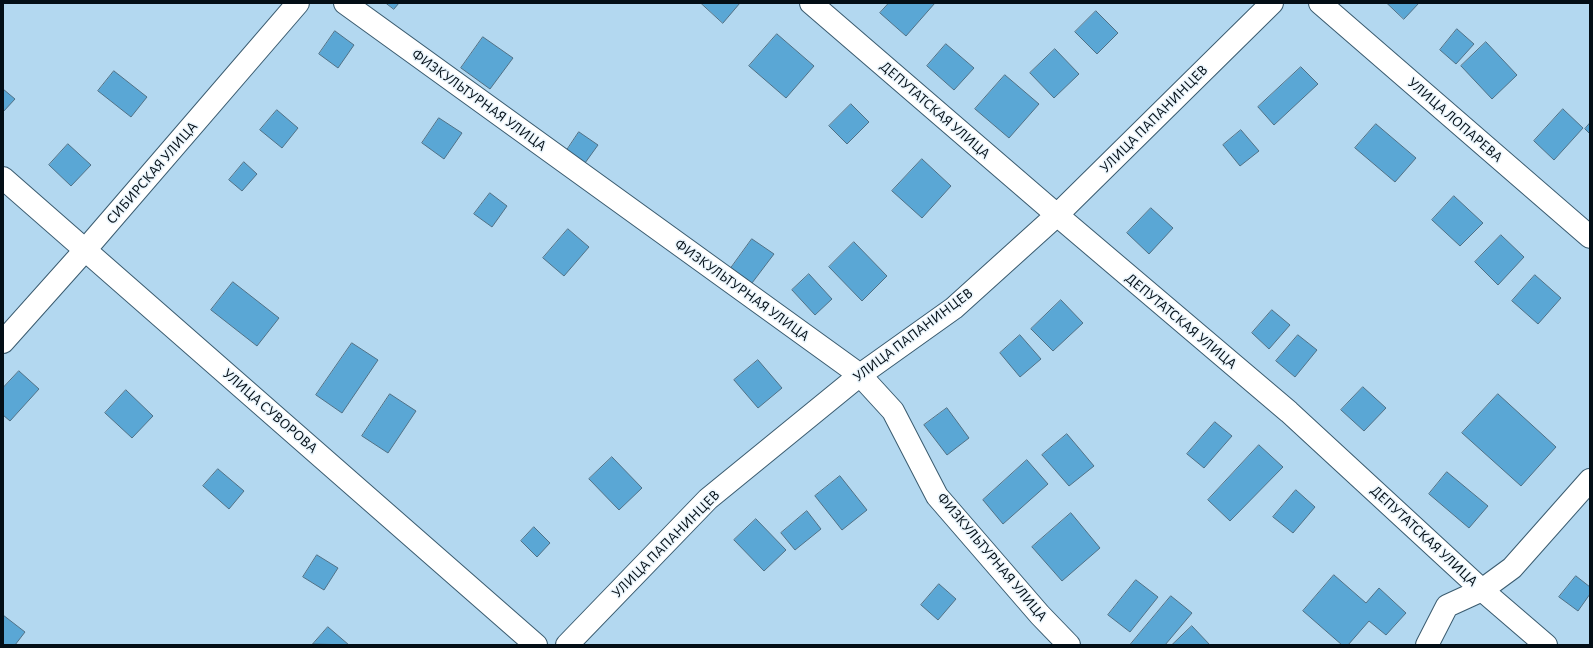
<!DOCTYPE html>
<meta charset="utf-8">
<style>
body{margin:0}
#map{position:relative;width:1593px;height:648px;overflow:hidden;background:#b3d8f0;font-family:"Alegreya Sans",sans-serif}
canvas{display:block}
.frame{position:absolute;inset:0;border:4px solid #030e16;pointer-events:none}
</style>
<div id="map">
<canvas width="1593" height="648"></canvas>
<div class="frame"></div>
</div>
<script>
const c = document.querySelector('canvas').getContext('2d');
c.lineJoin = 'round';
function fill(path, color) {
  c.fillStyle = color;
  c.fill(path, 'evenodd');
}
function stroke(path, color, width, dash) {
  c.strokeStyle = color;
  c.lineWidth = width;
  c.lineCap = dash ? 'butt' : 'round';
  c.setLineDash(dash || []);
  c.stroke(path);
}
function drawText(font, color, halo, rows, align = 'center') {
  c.font = font + ' "Alegreya Sans",sans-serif';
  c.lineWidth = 3;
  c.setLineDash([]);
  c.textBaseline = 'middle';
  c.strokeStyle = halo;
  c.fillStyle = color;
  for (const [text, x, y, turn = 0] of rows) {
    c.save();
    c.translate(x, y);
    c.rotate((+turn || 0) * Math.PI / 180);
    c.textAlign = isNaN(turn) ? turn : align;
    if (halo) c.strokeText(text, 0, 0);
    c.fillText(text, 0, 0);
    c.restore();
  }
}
const building = new Path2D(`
 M386 3H399L394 9Z
 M701 3H740L723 23Z
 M889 3H935L906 36 880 13Z
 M1387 3H1419L1404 19Z
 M1096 11 1118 33 1097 54 1075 32Z
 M1457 29 1474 44 1456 64 1440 50Z
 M335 31 354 45 338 68 319 54Z
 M777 34 814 66 786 98 749 66Z
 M483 37 513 58 490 89 461 68Z
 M1486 42 1517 75 1492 99 1461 66Z
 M946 44 974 68 954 90 927 66Z
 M1055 49 1079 74 1054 98 1030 73Z
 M1301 67 1318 84 1274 125 1258 107Z
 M114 71 147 97 131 117 98 91Z
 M1005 75 1039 104 1009 138 975 109Z
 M3 89 15 99 3 112Z
 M851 104 869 122 847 144 829 126Z
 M1563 109 1583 128 1554 160 1534 141Z
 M277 110 298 128 282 148 260 130Z
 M439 118 462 133 444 159 422 143Z
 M1590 123V134L1585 129Z
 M1376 124 1416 158 1395 182 1355 148Z
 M1241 130 1259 151 1240 166 1223 145Z
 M579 132 598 145 585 163 567 150Z
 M68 144 91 165 71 186 49 165Z
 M922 159 951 186 922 218 892 191Z
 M244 162 257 174 242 191 229 180Z
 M490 193 507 206 492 227 474 214Z
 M1454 196 1483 223 1460 246 1432 220Z
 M1151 208 1173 228 1149 254 1127 233Z
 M568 229 589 247 564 276 543 258Z
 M1501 235 1524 257 1498 285 1475 262Z
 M752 239 774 254 752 283 731 268Z
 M854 242 887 276 862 301 829 267Z
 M809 274 832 299 815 315 792 290Z
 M1535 275 1561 298 1538 324 1512 301Z
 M233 282 279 318 257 346 211 310Z
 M1061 300 1083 323 1053 351 1031 329Z
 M1272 310 1290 325 1269 349 1252 333Z
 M1020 335 1041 359 1020 377 1000 353Z
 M1298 335 1317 350 1295 377 1276 361Z
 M352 343 378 360 342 413 316 395Z
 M758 360 782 388 758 408 734 380Z
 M19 371 39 389 10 421 3 415V388Z
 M1363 387 1386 408 1364 431 1341 410Z
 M126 390 153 416 132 438 105 413Z
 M390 394 416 411 388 453 362 436Z
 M1498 394 1556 447 1521 486 1462 433Z
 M947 408 969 438 947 455 924 425Z
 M1215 422 1232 436 1204 468 1187 454Z
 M1067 434 1094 466 1069 486 1042 455Z
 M1259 445 1283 467 1230 521 1208 500Z
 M612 457 642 488 619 510 589 479Z
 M1027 460 1048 484 1003 524 983 500Z
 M218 469 244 491 229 509 203 486Z
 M1447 472 1488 506 1469 528 1429 494Z
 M840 476 867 510 842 530 815 496Z
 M1296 490 1315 507 1293 533 1273 517Z
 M807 511 821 529 795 550 781 533Z
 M1071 513 1100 548 1062 581 1032 547Z
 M756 519 786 550 764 571 734 540Z
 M534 527 550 543 537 557 521 541Z
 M317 555 338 568 324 590 303 577Z
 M1334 575 1366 603 1379 588 1406 613 1386 635 1369 621 1348 645H1342L1303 611Z
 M1576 576 1590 587V594L1578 611 1559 597Z
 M1136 580 1158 597 1130 632 1108 615Z
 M939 584 956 599 938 620 921 605Z
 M1171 596 1192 613 1165 645H1130Z
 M3 615 25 632 15 645H3Z
 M1192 626 1210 645H1172Z
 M328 627 349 645 313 644Z`);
const street = new Path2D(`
 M345 3 860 375 893 411 937 496 1040 615 1069 645
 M811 3 1057 215 1289 412 1482 590 1546 645
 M1320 3 1590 237
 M3 178 536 645
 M3 342 86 249 298 3
 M567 645 708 499 860 375 954 308 1057 215 1272 3
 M1427 645 1447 606 1482 590 1512 568 1590 480`);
const streetNames = [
 ["ФИЗКУЛЬТУРНАЯ УЛИЦА",479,100,36],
 ["ДЕПУТАТСКАЯ УЛИЦА",935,110,41],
 ["УЛИЦА ПАПАНИНЦЕВ",1154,119,-45],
 ["УЛИЦА ЛОПАРЕВА",1455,120,41],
 ["СИБИРСКАЯ УЛИЦА",152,173,-49],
 ["ФИЗКУЛЬТУРНАЯ УЛИЦА",742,290,36],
 ["ДЕПУТАТСКАЯ УЛИЦА",1181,321,40],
 ["УЛИЦА ПАПАНИНЦЕВ",913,335,-37],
 ["УЛИЦА СУВОРОВА",270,411,41],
 ["ДЕПУТАТСКАЯ УЛИЦА",1424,536,43],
 ["УЛИЦА ПАПАНИНЦЕВ",666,544,-45],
 ["ФИЗКУЛЬТУРНАЯ УЛИЦА",992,557,50]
];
fill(building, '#5aa7d5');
stroke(building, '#507186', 1);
stroke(street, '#3a5b6f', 24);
stroke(street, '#fff', 22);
drawText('15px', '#030e16', '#eaf5fc', streetNames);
</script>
